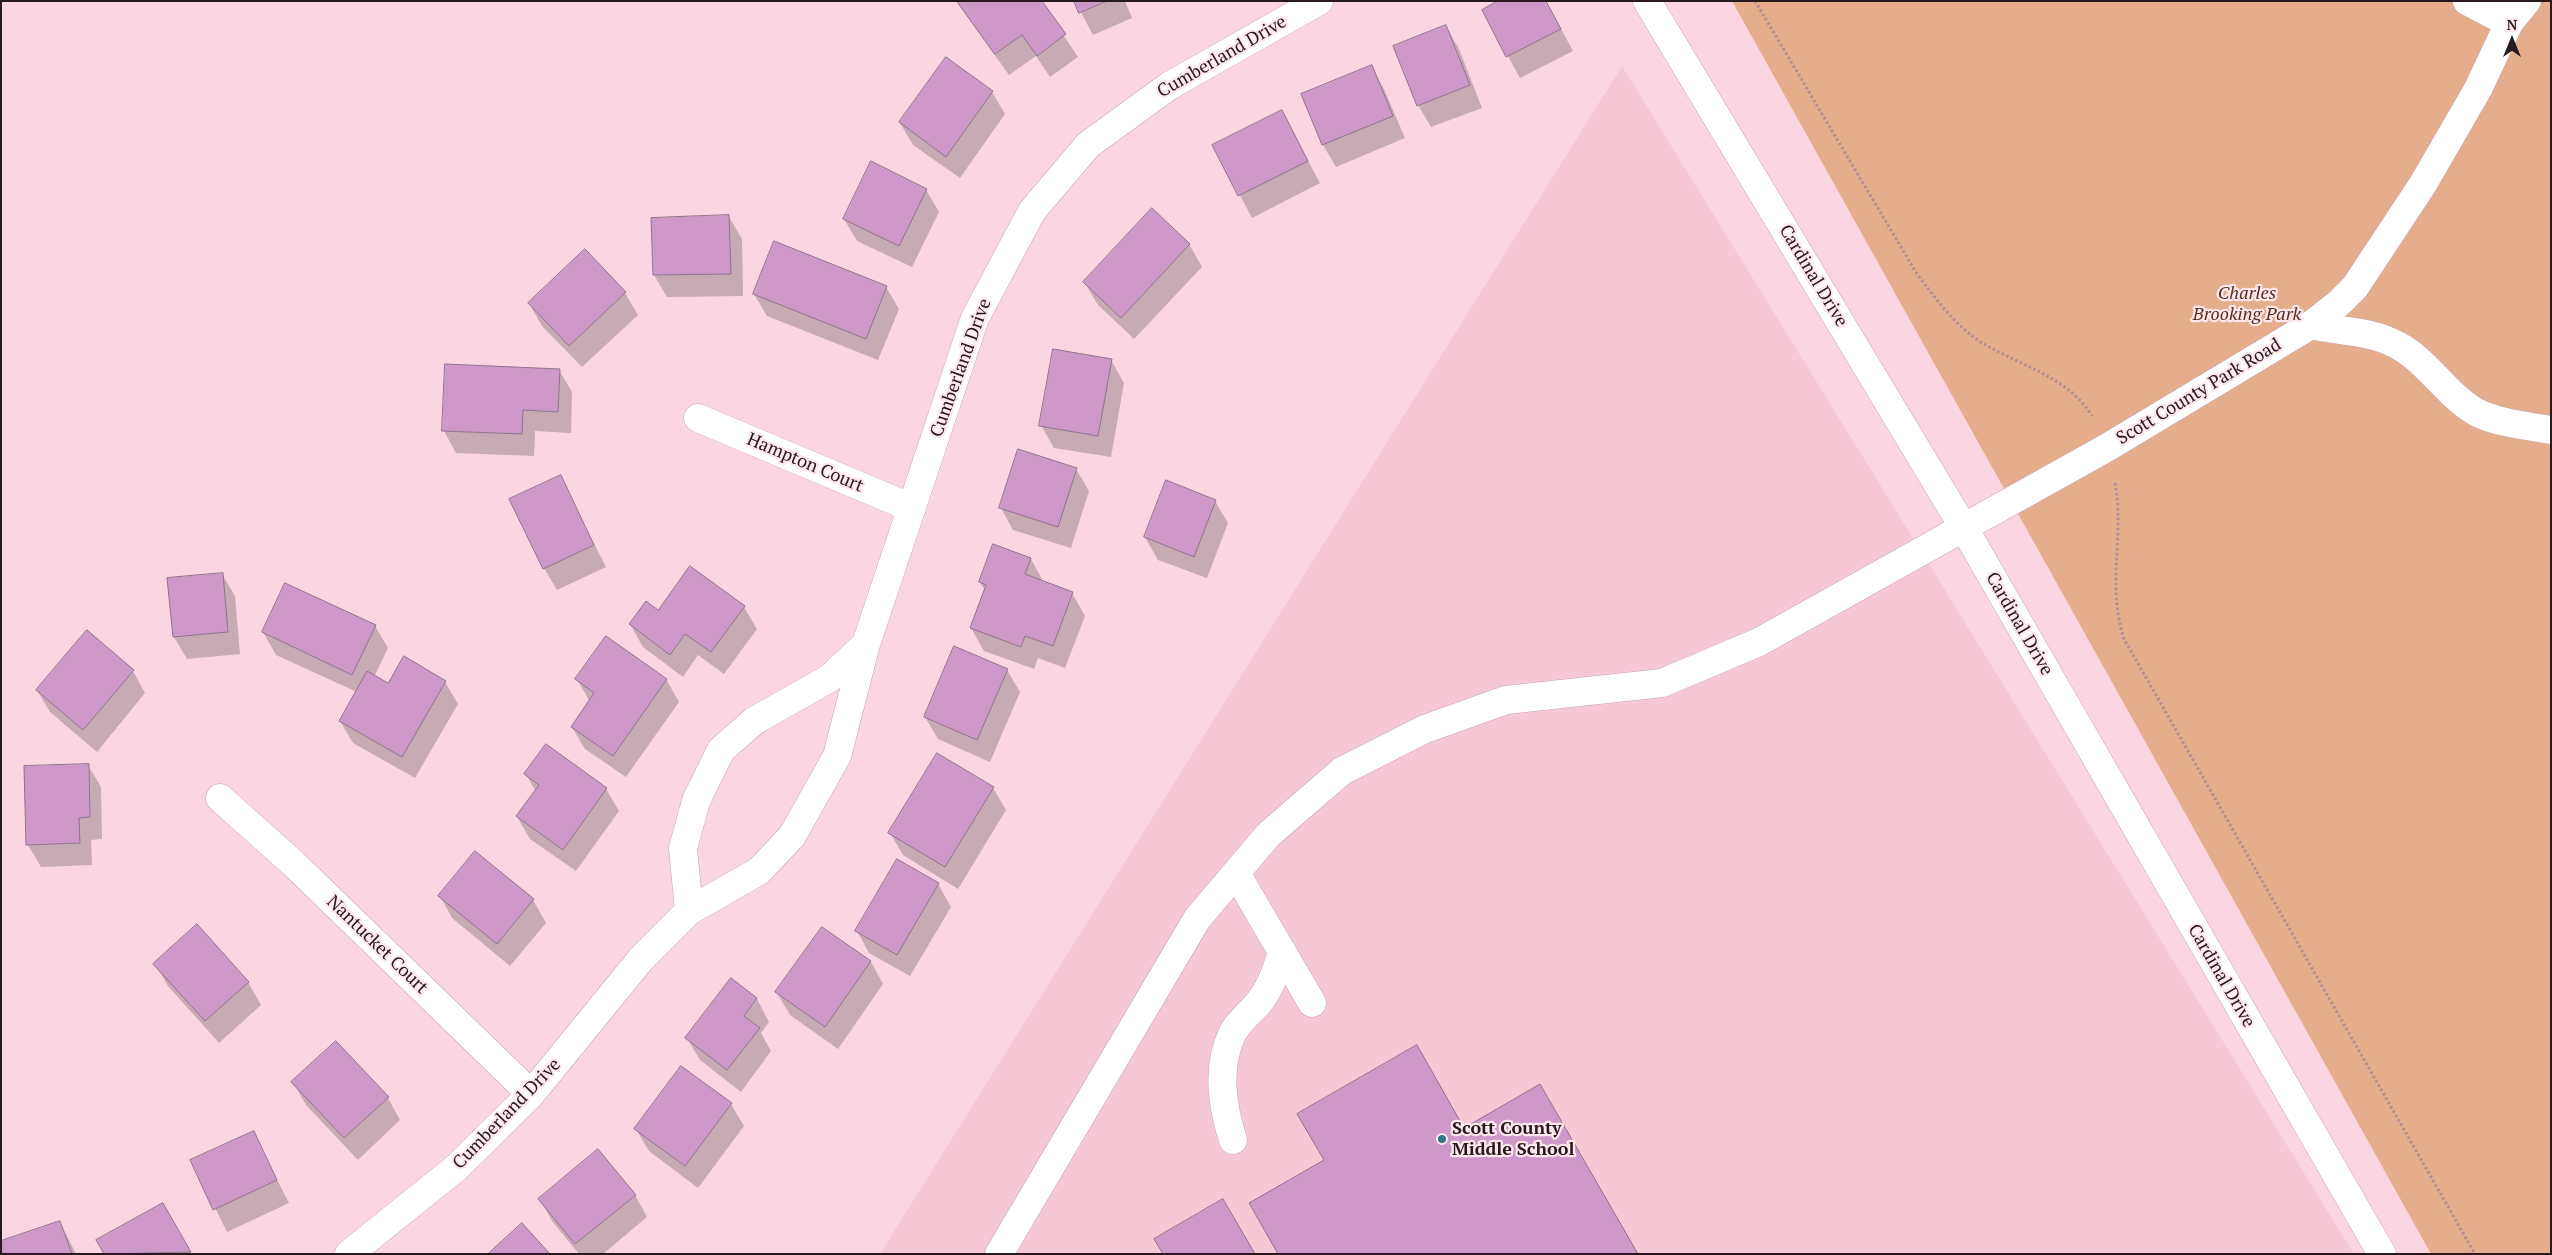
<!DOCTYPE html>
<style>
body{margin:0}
#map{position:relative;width:2552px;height:1255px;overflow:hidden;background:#fbd5e1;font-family:"PT Serif",serif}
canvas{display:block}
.frame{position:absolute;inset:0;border:2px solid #27191e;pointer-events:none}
.north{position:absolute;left:2487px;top:15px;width:50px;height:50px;-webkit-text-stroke:4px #ffe7ee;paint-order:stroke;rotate:0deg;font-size:14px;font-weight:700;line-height:20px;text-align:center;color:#27191e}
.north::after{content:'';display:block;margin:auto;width:18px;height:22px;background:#27191e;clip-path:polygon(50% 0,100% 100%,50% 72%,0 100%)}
</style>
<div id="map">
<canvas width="2552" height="1255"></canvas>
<div class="frame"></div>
<div class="north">N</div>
</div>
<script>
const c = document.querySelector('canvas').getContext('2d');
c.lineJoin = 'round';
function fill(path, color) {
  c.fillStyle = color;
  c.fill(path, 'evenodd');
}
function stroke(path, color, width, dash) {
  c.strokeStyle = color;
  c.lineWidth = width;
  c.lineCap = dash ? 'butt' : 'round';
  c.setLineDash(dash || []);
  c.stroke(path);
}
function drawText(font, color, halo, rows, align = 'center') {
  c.font = font + ' "PT Serif",serif';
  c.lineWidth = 4.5;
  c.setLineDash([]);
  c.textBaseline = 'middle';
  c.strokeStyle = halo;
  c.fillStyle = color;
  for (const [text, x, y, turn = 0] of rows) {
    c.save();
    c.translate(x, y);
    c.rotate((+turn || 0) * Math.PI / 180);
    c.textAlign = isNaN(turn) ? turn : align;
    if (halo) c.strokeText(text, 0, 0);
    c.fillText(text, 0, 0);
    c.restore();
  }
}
const built = new Path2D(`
 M1622 66 2354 1254H880Z`);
const green = new Path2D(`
 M1732 1H2551V1254H2431Z`);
const shadow = new Path2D(`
 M956 1H1041L1078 57 1050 77 1036 56 1009 75Z
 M1075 1H1125L1132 18 1093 35Z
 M1546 1 1573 51 1520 78 1483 11Z
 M1446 26 1459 49 1482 108 1431 127 1418 105Z
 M946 59 992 92 1005 114 960 178 913 145 900 123Z
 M1371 66 1384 89 1405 138 1336 167 1323 145 1302 95Z
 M1282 112 1320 183 1252 218 1214 146Z
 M926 190 939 212 912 267 857 241 844 219Z
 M729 217 742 239 743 296 667 297 654 275Z
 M1189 244 1202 267 1134 339 1098 305 1085 283Z
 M886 287 899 309 878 360 767 316 754 294Z
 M625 293 638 315 582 367 542 326 529 303Z
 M1111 360 1124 383 1111 457 1054 448 1041 425Z
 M559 370 572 392 571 433 535 431 534 456 456 453 444 431Z
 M1076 469 1089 491 1071 548 1013 530 1001 508Z
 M560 477 606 567 557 590 544 568Z
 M1215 501 1228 523 1207 578 1158 560 1145 537Z
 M994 546 1031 559 1043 581 1072 593 1085 616 1065 668 1038 658 1034 669 984 651 971 628 985 591 980 582Z
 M691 568 744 607 757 629 724 674 698 655 683 677 643 647 630 624 659 611Z
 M222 574 235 596 240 654 187 659 174 637Z
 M375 626 388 648 374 677 388 685 445 682 458 704 415 778 353 743 340 721 357 692 276 655 263 632Z
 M1007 670 1020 692 990 762 938 739 925 717Z
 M133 671 145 693 97 752 50 712 37 690Z
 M577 679H666L679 702 626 777 585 749 572 727 590 702Z
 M88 765 101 787 102 839 91 840 92 865 41 867 28 845Z
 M526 774 606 789 619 811 576 871 530 839 517 817 536 792Z
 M993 788 1006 810 958 889 903 855 890 833Z
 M938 884 951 907 910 976 869 953 857 931Z
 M440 896 533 900 546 923 510 966 452 918Z
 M823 929 871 962 883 984 838 1049 790 1015 777 993Z
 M155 964 248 982 261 1005 219 1043 168 986Z
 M731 980 757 999 769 1022 761 1033 771 1051 741 1092 700 1060 687 1038Z
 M293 1082 388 1098 400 1120 358 1160 306 1105Z
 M731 1104 744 1126 698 1188 649 1151 636 1129Z
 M253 1133 289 1203 227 1232 192 1161Z
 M635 1195 647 1217 603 1254H579L552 1221 540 1199Z
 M162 1204 191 1254H105Z
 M60 1222 76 1254H3L1 1242Z`);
const building = new Path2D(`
 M957 1H1042L1066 34 1037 56 1022 35 995 54Z
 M1074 1H1107L1079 13Z
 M1498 1H1546L1561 29 1506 57 1482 10Z
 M1446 25 1470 85 1417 106 1393 46Z
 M946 57 993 91 946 157 899 122Z
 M1372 65 1393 116 1322 145 1301 94Z
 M1282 110 1308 161 1238 196 1212 145Z
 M871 161 927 189 899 246 843 219Z
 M1152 208 1190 244 1121 318 1083 282Z
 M729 215 731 274 653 275 651 218Z
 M774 241 887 286 866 339 753 294Z
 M585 249 626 292 569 346 528 303Z
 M1053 349 1112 359 1098 436 1039 426Z
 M445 364 560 369 558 412 523 410 522 434 442 431Z
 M1018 449 1077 468 1058 527 999 508Z
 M561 475 594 545 543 569 509 499Z
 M1166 480 1216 500 1194 557 1144 537Z
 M993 544 1031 558 1025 574 1073 592 1053 646 1025 636 1021 647 970 628 986 585 979 582Z
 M690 566 745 606 711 652 685 634 670 655 629 624 646 601 658 610Z
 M223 573 228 632 173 637 167 578Z
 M285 583 376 625 352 675 262 632Z
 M87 630 134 670 83 730 36 690Z
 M606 636 667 679 613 756 571 727 594 693 575 679Z
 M954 646 1008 669 977 740 924 717Z
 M404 656 446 681 402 757 339 721 367 671 388 683Z
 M546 744 607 788 563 850 516 816 539 785 524 774Z
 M937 753 994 787 945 867 888 833Z
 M89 764 90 817 79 818 80 843 26 845 24 766Z
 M475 851 534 899 497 944 438 896Z
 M897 859 939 883 897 955 855 931Z
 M197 924 249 982 205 1021 153 964Z
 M822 927 871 961 825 1027 775 992Z
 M731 978 757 998 744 1016 760 1028 727 1070 685 1038Z
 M336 1041 389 1097 344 1138 291 1082Z
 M1417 1045 1464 1128 1540 1084 1638 1254H1278L1249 1203 1324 1160 1297 1114Z
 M681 1066 732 1103 685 1166 634 1129Z
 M254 1131 277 1180 213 1210 190 1160Z
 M598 1149 636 1195 575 1244 538 1199Z
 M1223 1199 1255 1254H1163L1154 1239Z
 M163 1203 191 1252 104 1254 96 1240Z
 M60 1221 72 1254H2L1 1241Z
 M522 1223 550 1254H488Z`);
const path = new Path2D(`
 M1755 1 1917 274C1936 299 1953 323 1979 341 2017 365 2068 376 2092 416
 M2115 483C2125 537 2106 584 2124 639L2475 1254`);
const minor = new Path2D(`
 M1647 1 1968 535 2382 1254
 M2467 1 2509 23 2527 1
 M2311 325C2340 332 2370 330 2397 345 2428 361 2446 395 2476 412 2497 423 2527 426 2551 430
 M698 418 912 508
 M220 798 295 865 531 1094
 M1236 873 1312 1003
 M689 911 683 848 696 801 721 750 754 721 830 678 866 644
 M1233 1140C1222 1105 1216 1067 1233 1032 1239 1022 1248 1014 1256 1006 1270 990 1277 971 1282 951
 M349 1254 456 1168 531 1094 641 959 689 911 759 871 792 836 837 756 866 644 975 318 1032 211 1088 145 1169 86 1319 1
 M999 1254 1197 919 1268 835 1342 771 1425 729 1506 700 1662 683 1759 642 2108 447 2311 325 2339 303 2355 287 2423 184 2478 89 2509 23 2507 1`);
const markers = [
 [1442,1139,5,"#347488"]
];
const streetNames = [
 ["Cumberland Drive",1222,57,-30],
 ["Cardinal Drive",1813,276,59],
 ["Cumberland Drive",961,368,-70],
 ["Scott County Park Road",2199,392,-31],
 ["Hampton Court",805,463,23],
 ["Cardinal Drive",2019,624,60],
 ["Nantucket Court",377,945,44],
 ["Cardinal Drive",2221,976,60],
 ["Cumberland Drive",507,1114,-46]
];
const parkNames = [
 ["Charles",2247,294],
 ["Brooking Park",2247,315]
];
const poiNames = [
 ["Scott County",1452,1129],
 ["Middle School",1452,1150]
];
fill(built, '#f6c8d6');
fill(green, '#e6ad8c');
fill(shadow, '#0003');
fill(building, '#ce99c8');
stroke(building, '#8e758b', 1);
stroke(minor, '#c7a3af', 29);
stroke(path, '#ac8f98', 3, [2.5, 2.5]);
stroke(minor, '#fff', 28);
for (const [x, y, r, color] of markers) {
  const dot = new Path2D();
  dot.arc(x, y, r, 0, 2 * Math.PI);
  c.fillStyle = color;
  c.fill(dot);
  stroke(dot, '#ffe7ee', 2);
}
drawText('18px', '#27191e', '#ffe7ee', streetNames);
drawText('italic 18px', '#562e13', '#ffe7ee', parkNames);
drawText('bold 18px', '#27191e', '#ffe7ee', poiNames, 'left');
</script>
